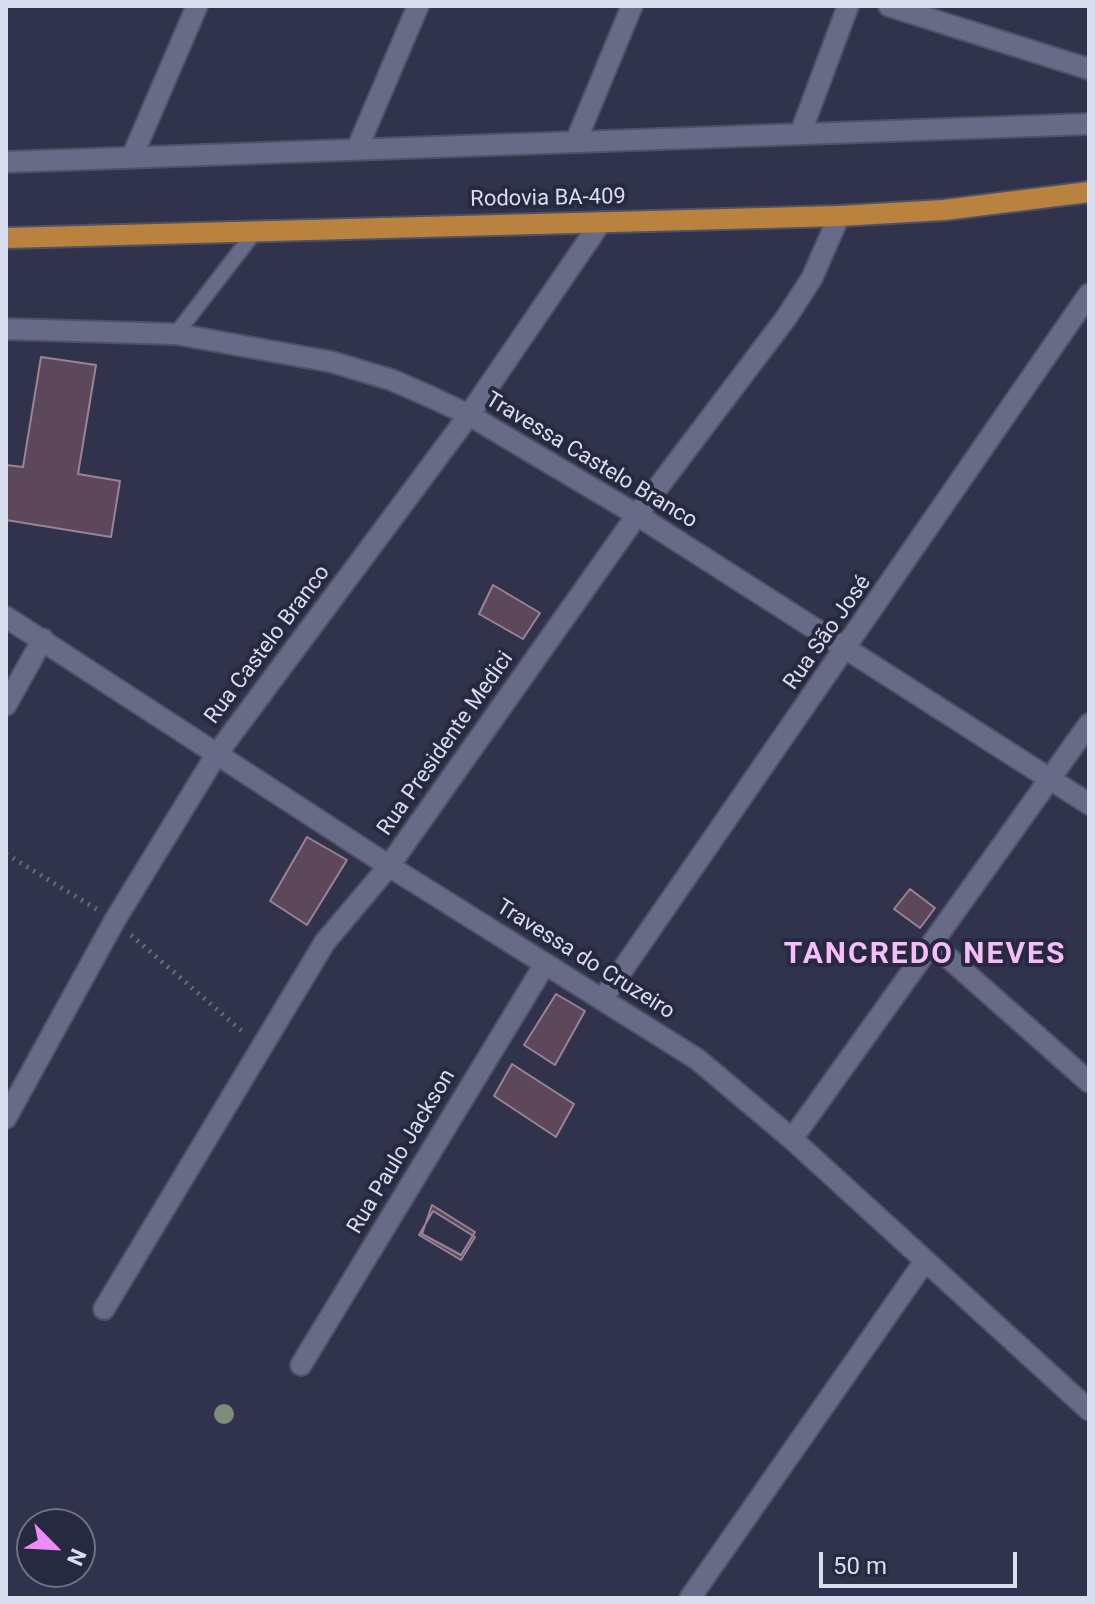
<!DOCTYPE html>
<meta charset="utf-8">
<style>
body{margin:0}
#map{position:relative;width:1095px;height:1604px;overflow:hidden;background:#30334b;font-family:Roboto,sans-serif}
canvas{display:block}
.frame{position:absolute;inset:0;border:8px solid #dadded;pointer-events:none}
.north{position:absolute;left:16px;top:1508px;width:80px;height:80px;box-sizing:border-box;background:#272941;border:2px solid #6f7186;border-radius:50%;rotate:114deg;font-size:22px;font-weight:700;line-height:32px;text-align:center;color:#dadded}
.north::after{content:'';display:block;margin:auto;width:28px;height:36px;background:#ef8bf7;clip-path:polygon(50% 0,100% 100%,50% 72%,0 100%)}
.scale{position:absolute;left:819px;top:1552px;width:198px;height:36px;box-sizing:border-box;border:4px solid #dadded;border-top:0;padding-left:10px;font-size:24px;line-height:28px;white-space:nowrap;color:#dadded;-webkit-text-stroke:6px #272941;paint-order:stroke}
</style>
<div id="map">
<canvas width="1095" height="1604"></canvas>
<div class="frame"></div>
<div class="north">N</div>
<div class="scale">50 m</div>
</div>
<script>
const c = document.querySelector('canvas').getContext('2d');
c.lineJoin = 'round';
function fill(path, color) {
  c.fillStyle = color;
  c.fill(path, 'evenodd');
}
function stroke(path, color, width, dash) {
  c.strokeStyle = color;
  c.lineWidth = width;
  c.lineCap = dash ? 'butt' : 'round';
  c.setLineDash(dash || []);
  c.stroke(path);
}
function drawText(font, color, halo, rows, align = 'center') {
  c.font = font + ' Roboto,sans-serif';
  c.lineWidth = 8;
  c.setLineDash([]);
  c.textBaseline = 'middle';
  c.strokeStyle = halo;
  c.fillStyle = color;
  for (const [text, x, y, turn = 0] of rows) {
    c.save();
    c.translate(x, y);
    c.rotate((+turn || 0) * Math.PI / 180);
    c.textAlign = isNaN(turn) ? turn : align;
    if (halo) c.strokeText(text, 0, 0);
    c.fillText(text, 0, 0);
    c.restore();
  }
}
const building = new Path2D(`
 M41 357 96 365 78 474 120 481 111 537 6 520V465L23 467Z
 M493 585 540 613 523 639 479 614Z
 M307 837 347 860 307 925 270 901Z
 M910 889 935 908 920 928 894 909Z
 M556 994 585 1011 555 1065 524 1045Z
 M512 1064 574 1104 556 1137 494 1096Z
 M432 1205 475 1232 461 1255 422 1234Z
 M433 1211 475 1237 461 1260 419 1235Z`);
const path = new Path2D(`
 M6 854 98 910
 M131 935 244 1033`);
const lane = new Path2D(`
 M176 334 257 229`);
const street = new Path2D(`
 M889 6 1089 69
 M801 132 848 6
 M576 141 632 6
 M357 149 418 6
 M132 157 197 6
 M6 162 1089 124
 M6 329 176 334 332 362 392 380 433 398 469 415 637 515 1089 804
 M6 617 389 866 697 1059 792 1139 1089 1410
 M6 705 43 639
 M934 945 1089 1082
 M603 998 1089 294
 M6 1118 115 920 216 755 469 415 601 222
 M792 1139 1089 724
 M104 1309 325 942 389 866 637 515 786 318 812 278 839 216
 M301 1365 545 964
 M690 1598 925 1261`);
const primary = new Path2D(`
 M6 238 839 216 944 210 1089 192`);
const trees = [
 [224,1414]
];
const streetNames = [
 ["Rodovia BA-409",548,199,-1],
 ["Travessa Castelo Branco",591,461,31],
 ["Rua São José",828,633,-55],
 ["Rua Castelo Branco",268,645,-53],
 ["Rua Presidente Medici",446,744,-55],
 ["Travessa do Cruzeiro",585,960,32],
 ["Rua Paulo Jackson",402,1152,-59]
];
const districtNames = [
 ["TANCREDO NEVES",925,955]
];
fill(building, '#5d485b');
stroke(building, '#9a8297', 2);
stroke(lane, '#4f5166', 18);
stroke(street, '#4f5166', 24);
stroke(primary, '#4f5166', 24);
stroke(path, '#686b80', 5, [2, 6]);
stroke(lane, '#676b87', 14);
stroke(street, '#676b87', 20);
stroke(primary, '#b9823e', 20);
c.fillStyle = '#7e8c7b';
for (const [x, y] of trees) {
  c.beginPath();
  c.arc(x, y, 10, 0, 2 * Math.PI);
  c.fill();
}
drawText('22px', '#dadded', '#272941', streetNames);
c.letterSpacing = '2px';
drawText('bold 30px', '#f5bdf9', '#272941', districtNames);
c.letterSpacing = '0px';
</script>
